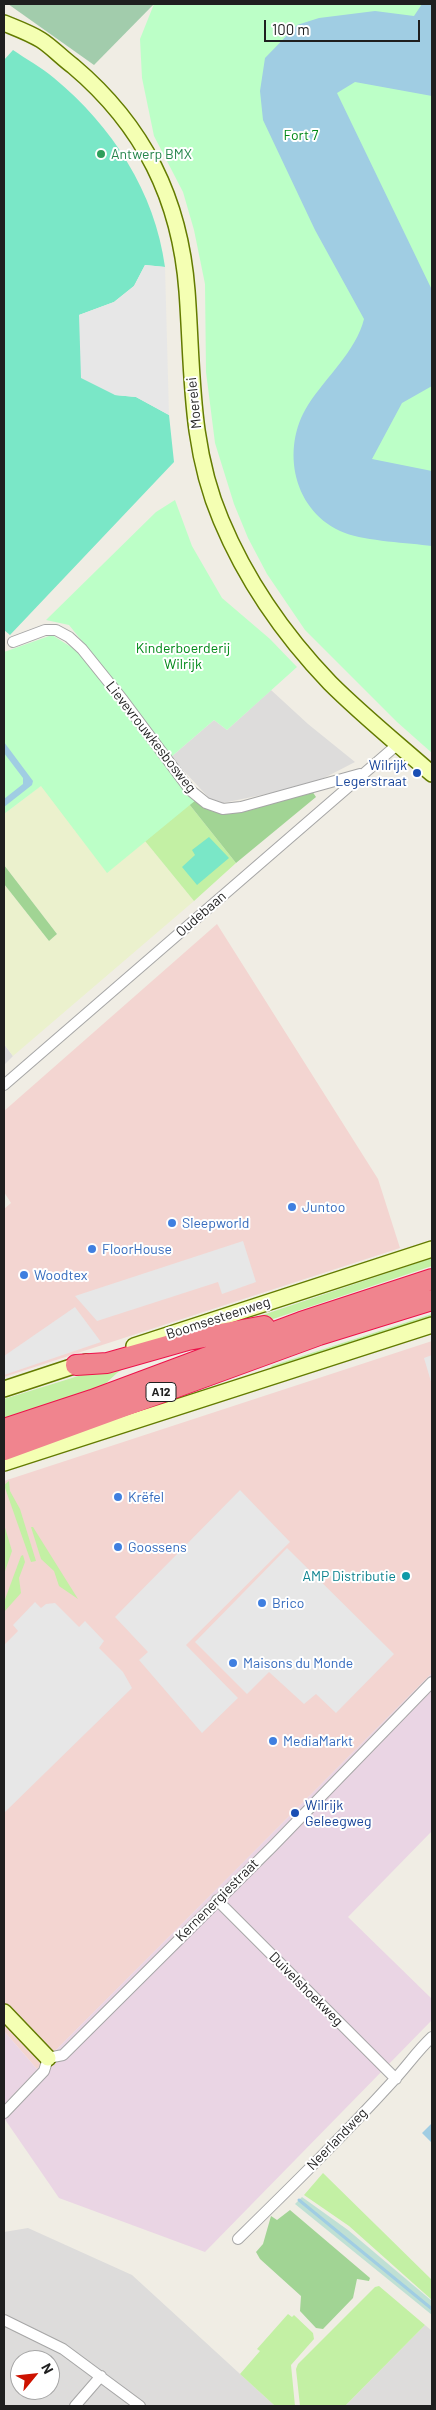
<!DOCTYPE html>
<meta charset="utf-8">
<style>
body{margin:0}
#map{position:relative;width:436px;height:2410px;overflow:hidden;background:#f0ede4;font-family:Barlow,sans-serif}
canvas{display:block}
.frame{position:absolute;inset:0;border:5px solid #1f1f1f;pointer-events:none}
.north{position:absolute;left:10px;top:2350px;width:50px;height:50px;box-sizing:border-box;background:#fff;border:1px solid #a5a5a5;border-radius:50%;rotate:62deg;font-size:14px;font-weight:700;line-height:20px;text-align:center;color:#1f1f1f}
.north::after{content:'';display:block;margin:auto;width:18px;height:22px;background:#cd1200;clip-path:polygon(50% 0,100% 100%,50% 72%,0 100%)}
.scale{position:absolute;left:264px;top:20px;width:156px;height:22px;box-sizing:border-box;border:2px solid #1f1f1f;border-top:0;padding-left:6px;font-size:15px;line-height:18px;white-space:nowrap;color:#1f1f1f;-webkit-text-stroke:4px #fff;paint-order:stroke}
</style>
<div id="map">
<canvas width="436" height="2410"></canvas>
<div class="frame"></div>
<div class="north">N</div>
<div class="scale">100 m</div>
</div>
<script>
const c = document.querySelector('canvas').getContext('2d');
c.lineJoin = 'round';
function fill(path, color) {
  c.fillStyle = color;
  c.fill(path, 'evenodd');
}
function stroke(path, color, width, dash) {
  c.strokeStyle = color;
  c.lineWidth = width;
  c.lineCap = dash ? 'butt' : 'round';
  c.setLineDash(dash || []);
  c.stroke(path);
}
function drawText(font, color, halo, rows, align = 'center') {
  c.font = font + ' Barlow,sans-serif';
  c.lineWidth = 4;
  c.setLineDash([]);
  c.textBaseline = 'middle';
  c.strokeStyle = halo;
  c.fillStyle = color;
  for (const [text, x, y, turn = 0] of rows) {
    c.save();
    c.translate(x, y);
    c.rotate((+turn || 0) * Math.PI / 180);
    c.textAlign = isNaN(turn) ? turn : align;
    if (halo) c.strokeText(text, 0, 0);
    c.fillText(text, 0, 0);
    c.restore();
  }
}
const residential = new Path2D(`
 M271 690 308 724 355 762 324 778 295 788 223 803 209 798 171 757 214 720 227 730Z
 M4 1044 13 1056 4 1065Z
 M28 2228 132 2275 275 2406H4V2232ZM20 2360H50V2390H20Z
 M425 2325 432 2331V2406H345Z`);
const commercial = new Path2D(`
 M217 924 378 1179 400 1248 4 1377V1209L11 1203 4 1192V1111Z
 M432 1341V1673L37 2069 4 2031V1481Z`);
const industrial = new Path2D(`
 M432 1673V1831L348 1917 432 1999V2020L205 2252 59 2198 4 2118V2031L37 2069Z`);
const farmland = new Path2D(`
 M42 785 107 872 145 841 194 901 13 1056 4 1044V884L49 941 57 934 4 865V814Z`);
const grass = new Path2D(`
 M189 804 236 863 194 901 145 841Z
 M432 1258V1266L270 1320 221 1329Z
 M432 1314V1319L275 1371 271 1366Z
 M130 1360 134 1361 117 1373 103 1386 4 1422V1399Z
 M9 1481 10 1491 20 1509 36 1561 31 1562 4 1485Z
 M4 1524 12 1551 4 1574Z
 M31 1527H33L78 1599 59 1586 54 1571 41 1559Z
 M23 1555 25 1562 19 1578 21 1593 4 1612V1602L21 1556Z
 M323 2173 432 2280V2300L349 2226 304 2195Z
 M379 2286 425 2325 345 2406H300L296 2369 298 2364 375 2287Z
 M288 2314 292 2317 294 2315 313 2333 314 2339 291 2365 295 2406H275L240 2374 260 2351 257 2349Z`);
const forest = new Path2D(`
 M312 791 316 797 236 863 189 804 196 800 222 814 241 812Z
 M4 865 57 934 49 941 4 884Z
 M290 2210 370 2278 369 2281 357 2279 353 2298 323 2329 316 2328 300 2311 301 2296 260 2259 256 2252 263 2244 271 2216 277 2220Z`);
const wetland = new Path2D(`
 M302 2197 348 2230 432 2301V2315L295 2204Z`);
const cemetery = new Path2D(`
 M8 4H154L94 65Z`);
const park = new Path2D(`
 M154 4H432V753L397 722 305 630 267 574 248 538 234 504 215 443 206 372 205 284 194 230 183 192 154 136 142 78 140 39Z
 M175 500 192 546 222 598 270 639 297 667 227 730 214 720 171 757 107 672 69 625 46 620 156 512Z
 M52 635 79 652 196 800 107 873 41 786 4 814V652Z`);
const pitch = new Path2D(`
 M13 50C26 59 41 67 54 78 112 126 155 192 165 267L145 265 134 286 114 302 79 315 115 395 136 397 169 415 174 462 10 635 4 630V60Z
 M209 837 229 858 197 885 182 867 195 855 192 850Z`);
const parking = new Path2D(`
 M145 265 165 267 169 415 136 397 115 395 81 378 79 315 114 302 134 286Z
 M243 1241 256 1282 222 1294 218 1282 97 1321 75 1296Z
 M75 1307 101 1342 4 1375V1356Z
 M432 1355V1385L424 1358Z
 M240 1490 290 1542 186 1645 238 1698 202 1733 139 1660 148 1652 115 1617Z
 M287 1548 394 1654 336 1713 316 1694 304 1704 269 1672 247 1694 195 1642Z
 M35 1602 41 1608 46 1604 55 1603 79 1627 85 1621 104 1641 99 1648 123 1672 132 1688 4 1813V1645L18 1631 13 1625Z`);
const water = new Path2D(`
 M422 4H432V96L355 82 337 93 432 290V386L402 403 372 459 432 471V546C409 543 366 541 345 533 293 513 280 449 308 405 326 377 356 351 364 319L315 230 263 120 260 91 265 58 297 25 319 18 375 11 414 16Z
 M4 742 33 781 32 785 4 807V799L23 784V778L4 753Z
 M432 2123V2143L422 2133Z`);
const stream = new Path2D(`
 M299 2200 432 2309`);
const street = new Path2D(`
 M13 642 45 630H56L69 637 82 649 123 700 190 790 206 803 223 809 241 807 360 774
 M4 1085 398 744
 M217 1900 396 2079
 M4 2113 44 2071 48 2058 63 2055 273 1846 432 1682
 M238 2239C291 2187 344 2135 394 2080 407 2066 418 2050 432 2037
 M4 2320 63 2349 140 2406
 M75 2406 101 2376`);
const secondary = new Path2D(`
 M4 23C16 28 30 33 41 40 52 47 62 58 73 66 144 126 180 199 187 291 193 370 189 445 221 520 246 580 285 636 330 683 362 715 398 744 432 774
 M134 1346 432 1249
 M4 1389 86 1362
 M4 1463 432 1325
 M4 2012 48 2058`);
const highway = new Path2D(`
 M76 1365 107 1363 188 1340 264 1326
 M4 1429 92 1400 301 1322 432 1279
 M4 1450 319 1335 432 1300`);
const markers = [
 [101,154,5,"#2e9e5b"],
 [417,773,5,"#1a4fb4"],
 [292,1207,5,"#3f7fe0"],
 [172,1223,5,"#3f7fe0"],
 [92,1249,5,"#3f7fe0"],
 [24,1275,5,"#3f7fe0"],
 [118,1497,5,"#3f7fe0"],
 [118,1547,5,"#3f7fe0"],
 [406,1576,5,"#0f9aa8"],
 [262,1603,5,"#3f7fe0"],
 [233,1663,5,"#3f7fe0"],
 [273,1741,5,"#3f7fe0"],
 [295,1813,5,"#1a4fb4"]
];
const shields = [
 [161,1392,30]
];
const shieldNames = [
 ["A12",161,1392]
];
const parkNames = [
 ["Fort 7",301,135],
 ["Kinderboerderij",183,648],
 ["Wilrijk",183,664]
];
const leisureNames = [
 ["Antwerp BMX",111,154]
];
const streetNames = [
 ["Moerelei",194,403,-96],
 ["Lievevrouwkesbosweg",151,737,52],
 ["Oudebaan",201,914,-41],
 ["Boomsesteenweg",218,1318,-18],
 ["Kernenergiestraat",217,1900,-45],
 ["Duivelshoekweg",306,1989,45],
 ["Neerlandweg",337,2139,-46]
];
const transitNames = [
 ["Wilrijk",407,765],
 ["Legerstraat",407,781],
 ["Wilrijk",305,1805,"left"],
 ["Geleegweg",305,1821,"left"]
];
const shopNames = [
 ["Juntoo",302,1207],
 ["Sleepworld",182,1223],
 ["FloorHouse",102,1249],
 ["Woodtex",34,1275],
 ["Krëfel",128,1497],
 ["Goossens",128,1547],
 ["Brico",272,1603],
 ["Maisons du Monde",243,1663],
 ["MediaMarkt",283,1741]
];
const cultureNames = [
 ["AMP Distributie",396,1576]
];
fill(residential, '#dddcdb');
fill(commercial, '#f3d5d1');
fill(industrial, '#ead5e4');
fill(farmland, '#ebf1cd');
fill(grass, '#c3f0a4');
fill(forest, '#a1d494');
fill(wetland, '#bfe0d4');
fill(cemetery, '#a2ccac');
fill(park, '#bcffc7');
fill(pitch, '#7ae7c7');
fill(parking, '#e7e7e7');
fill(water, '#a0cde3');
stroke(stream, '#a0cde3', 3);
stroke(street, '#a6a6a6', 12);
stroke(secondary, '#637b00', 18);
stroke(highway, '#ed124a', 22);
stroke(street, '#fff', 10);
stroke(secondary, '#f4ffb3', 15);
stroke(highway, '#f0848e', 20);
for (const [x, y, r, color] of markers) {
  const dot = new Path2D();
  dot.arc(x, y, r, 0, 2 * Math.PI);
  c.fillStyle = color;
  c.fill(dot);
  stroke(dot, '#fff', 2);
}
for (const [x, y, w] of shields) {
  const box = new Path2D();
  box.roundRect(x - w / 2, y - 9.5, w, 19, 4);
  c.fillStyle = '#fff';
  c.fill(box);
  stroke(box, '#1f1f1f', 1);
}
drawText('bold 12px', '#1f1f1f', null, shieldNames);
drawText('14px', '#008918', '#fff', parkNames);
drawText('14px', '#27864d', '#fff', leisureNames, 'left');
drawText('14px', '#1f1f1f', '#fff', streetNames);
drawText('14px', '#164399', '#fff', transitNames, 'right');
drawText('14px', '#366cbe', '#fff', shopNames, 'left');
drawText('14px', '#0d838f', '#fff', cultureNames, 'right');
</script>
